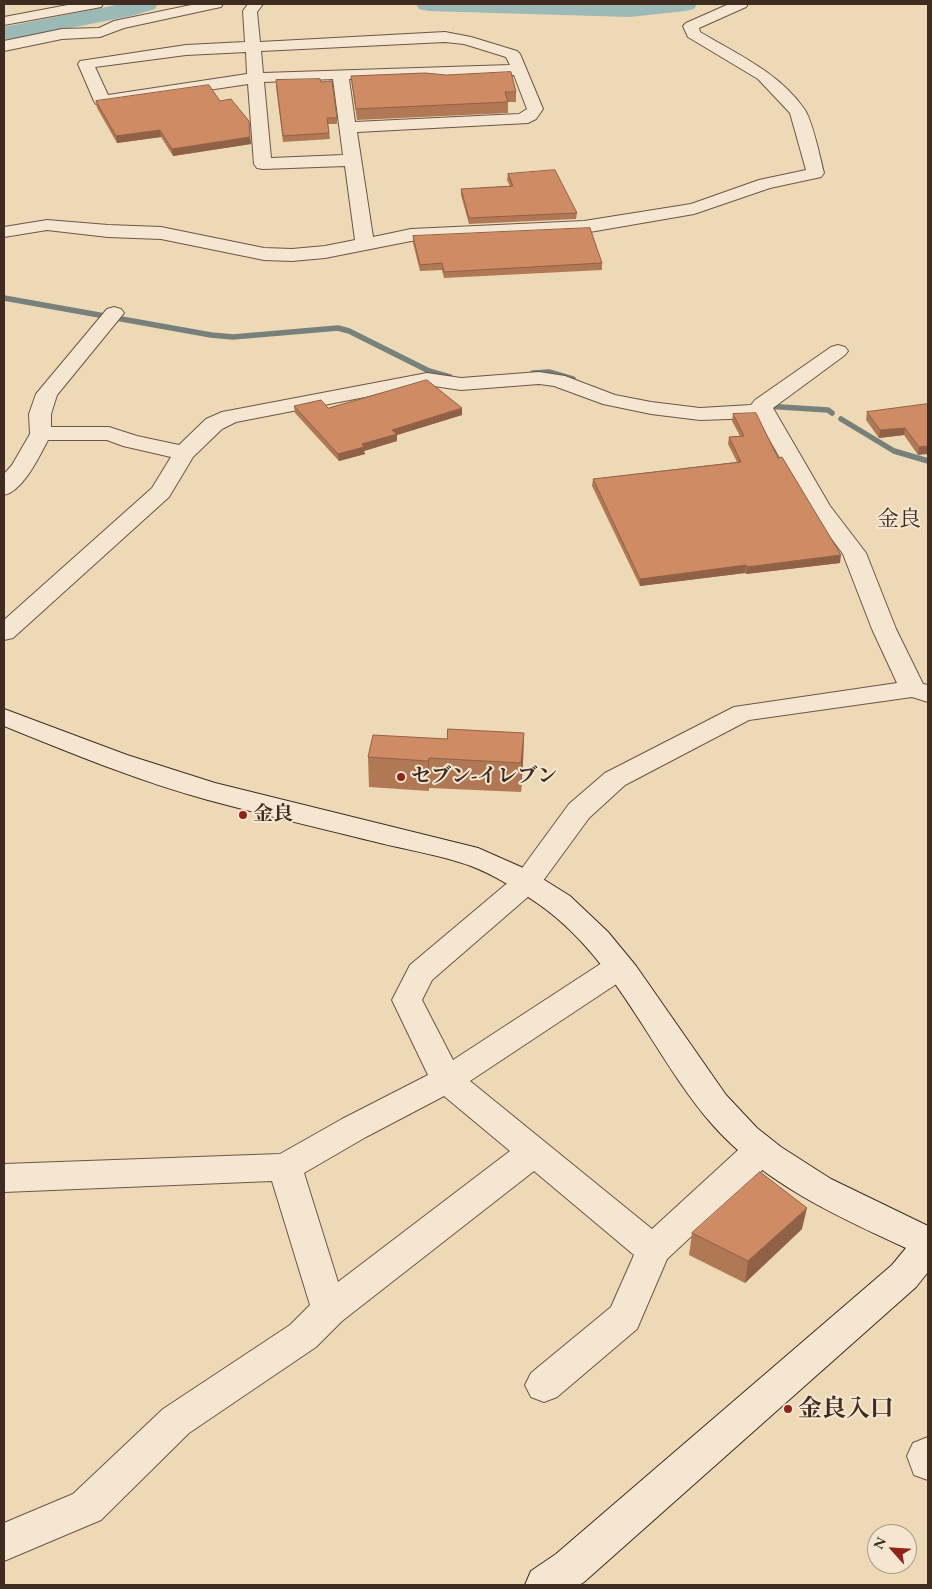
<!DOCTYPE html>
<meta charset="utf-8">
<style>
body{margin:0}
#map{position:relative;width:932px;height:1589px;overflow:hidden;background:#eed9b7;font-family:"EB Garamond",serif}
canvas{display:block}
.frame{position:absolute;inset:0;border:5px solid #402b21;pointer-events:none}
.north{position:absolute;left:867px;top:1524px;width:50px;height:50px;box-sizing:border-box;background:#f4e6d0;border:1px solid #ac9b8a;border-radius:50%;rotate:296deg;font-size:14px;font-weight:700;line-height:20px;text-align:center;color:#402b21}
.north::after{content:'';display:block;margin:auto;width:18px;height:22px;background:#8f2418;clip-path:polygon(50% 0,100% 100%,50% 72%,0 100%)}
</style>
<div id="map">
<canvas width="932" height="1589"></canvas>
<div class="frame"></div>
<div class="north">N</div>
</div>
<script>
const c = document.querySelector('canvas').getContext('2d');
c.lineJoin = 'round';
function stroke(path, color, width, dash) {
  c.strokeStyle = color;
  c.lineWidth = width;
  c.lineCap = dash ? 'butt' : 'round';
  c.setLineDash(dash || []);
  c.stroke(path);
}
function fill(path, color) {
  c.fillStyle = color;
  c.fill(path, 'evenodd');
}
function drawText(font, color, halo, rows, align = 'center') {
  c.font = font + ' "EB Garamond","Noto Serif JP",serif';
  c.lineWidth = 4;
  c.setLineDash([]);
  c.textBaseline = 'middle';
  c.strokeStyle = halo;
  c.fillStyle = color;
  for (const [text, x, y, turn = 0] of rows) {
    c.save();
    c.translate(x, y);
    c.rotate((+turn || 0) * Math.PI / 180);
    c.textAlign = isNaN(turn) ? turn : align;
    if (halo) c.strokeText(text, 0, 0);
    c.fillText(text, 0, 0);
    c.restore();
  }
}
const stream = new Path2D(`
 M4 298 211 335 233 337 338 328 349 331 429 371 450 377
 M533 373 549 372 573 379
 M765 406 828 410 832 413
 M841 419 894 451 928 461`);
const river = new Path2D(`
 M121 4H158L155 9 131 16 4 41V27Z
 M416 4H697L694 9 685 11 630 17 428 11 419 9Z`);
const street = new Path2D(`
 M73 4H103L101 7 96 8 4 25V17Z
 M196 4H223L221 7 216 8 124 28 100 37 62 39 4 51V41L62 29 99 28 114 21Z
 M248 4H263L257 12 260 42 445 32 471 37 517 51 520 54 543 109 536 119 528 123 357 132 373 237 411 229 584 221 691 204 759 180 806 170 790 113 758 79 688 37 683 26 686 23 729 4H748L746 7 699 28 700 32C737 54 780 73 805 110 813 123 820 157 824 173L821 177 770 188 694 214 584 233 411 241 325 258 292 261 264 260 161 239 108 237 47 230 4 237V227L47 220 108 225 161 227 264 248 292 249 325 246 355 240 345 166 263 169 257 168 254 164 248 84 102 106 96 104 94 101 78 64 80 61 186 45 245 42 243 11ZM445 42 464 44 506 57 510 65 263 73 261 51ZM246 52 247 74 108 95 95 67 186 55ZM514 75 527 109 519 114 355 122 349 79ZM333 79 343 155 271 158 264 82Z
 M114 307 121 309 124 313 57 395 51 414V427H109L137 436 179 445 206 419 222 412 427 373 461 378 539 372 565 376 615 395 651 402 700 408 751 405 755 400 831 347 838 345 845 347 848 351 845 355 773 408 830 506 866 553 896 629 923 684 928 685V702L912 697 749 720 625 785 589 818 537 889 432 980 422 1000 453 1060 608 959 619 956 630 959 634 967 630 975 470 1081 652 1229 748 1141 760 1138 772 1141 777 1151 772 1161 667 1259 637 1329 557 1397 544 1402 531 1397 525 1385 531 1373 611 1307 634 1255 534 1171 342 1321 316 1347 189 1433 101 1520 4 1561V1523L73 1494 163 1409 290 1325 310 1305 272 1181 4 1192V1164L280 1154 342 1119 428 1075 392 1000 410 965 517 875 569 804 605 773 734 707 897 683 872 629 843 554 809 508 757 418 700 420 651 414 603 404 554 386 539 384 461 390 427 385 236 422 222 429 193 457 169 497 13 638 4 640V620L152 488 171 457 123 446 107 440H48C39 457 23 491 4 495V474L12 465 30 434 29 414 36 394 107 309ZM444 1096 510 1151 338 1282 304 1173 366 1137Z
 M928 1437V1480L914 1475 907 1456 913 1443Z`);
const secondary = new Path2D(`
 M4 709 127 755 215 783 478 848 530 871 570 896 608 932 636 966 726 1095 757 1128 781 1147 831 1179 928 1226V1272L916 1287 584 1582 579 1585H525L531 1571 556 1554 892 1265 906 1248C836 1216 762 1182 711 1123 650 1052 617 958 537 903 517 889 494 875 471 866 441 855 407 850 376 842 320 828 264 815 208 800 138 781 71 753 4 726Z`);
const wall = new Path2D(`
 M351 76 516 92V102H508V113L357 120 352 86Z
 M321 82 337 118V124H328L330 139 283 142 276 86Z
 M96 101H220L249 121 251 144 173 156 161 137 117 143 97 108Z
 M508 174 577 213 576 219 469 224 461 195V189L510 186 507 180Z
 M413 236 602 263V270L444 278 442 270 420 271 413 243Z
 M928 404 918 455 904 435 879 438 866 420 867 412Z
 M294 406 328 408 462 415 397 435V441L364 451 365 454 339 461 295 413Z
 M733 414 778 458 840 563 746 574 745 573 640 586 592 486 593 479 737 462 728 444 729 437 740 436 732 421Z
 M524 733 523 762 521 792 429 788V791L369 787 368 757 447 739Z
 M802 1229 745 1283 689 1255 692 1233Z`);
const shadedWall = new Path2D(`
 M160 130 161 137 117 143 116 136Z
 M250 137 251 144 173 156 172 149Z
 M462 408V415L397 435V441L364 451 365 454 339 461 338 454 362 444 392 430Z
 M905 428 904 435 879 438 880 430Z
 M928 446V454L918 455 919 447Z
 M841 555 840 563 746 574 747 567Z
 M746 565 745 573 640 586V579Z
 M524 733 523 762 521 792V763Z
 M429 758V791L428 761Z
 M807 1208 802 1229 745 1283 748 1261Z`);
const building = new Path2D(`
 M511 72 516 92H505L508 102 356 109 351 76 425 73 446 75Z
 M320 79 321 82 332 81 337 118H327L329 133 283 136 276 80Z
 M209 85 220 101 231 99 249 121 250 137 172 149 160 130 116 136 96 101Z
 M555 170 577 213 469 218 461 189 513 186 508 174Z
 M590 228 602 263 444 272 442 263 420 265 413 236Z
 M427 380 462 408 392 430 397 434 362 444 364 447 338 454 294 406 321 400 328 408Z
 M928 404V446L919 447 905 428 880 430 867 412Z
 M756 413 778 458 782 457 841 555 747 567 746 565 640 579 593 479 741 462 729 437 744 436 733 414Z
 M448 729 524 733 521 763 429 758 428 761 368 757 373 735 447 739Z
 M760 1172 807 1208 748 1261 692 1233Z`);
const markers = [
 [401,777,5,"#8f2418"],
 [243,815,5,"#8f2418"],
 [788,1409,5,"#8f2418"]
];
const poiNames = [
 ["セブン-イレブン",411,777],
 ["金良",253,815]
];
const quarterNames = [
 ["金良",899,520]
];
const nearPoinames = [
 ["金良入口",798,1409]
];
stroke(stream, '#77807a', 5.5);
fill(river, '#9bb9b6');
stroke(street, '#6c5646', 2);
stroke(secondary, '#402b21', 2);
fill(street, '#f4e6d0');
fill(secondary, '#f4e6d0');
fill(wall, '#b17856');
fill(shadedWall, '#906146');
fill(building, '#ce8b64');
stroke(building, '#906146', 1);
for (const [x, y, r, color] of markers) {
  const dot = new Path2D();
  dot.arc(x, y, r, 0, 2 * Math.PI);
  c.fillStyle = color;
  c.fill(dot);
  stroke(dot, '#f4e6d0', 2);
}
drawText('bold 20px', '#402b21', '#f4e6d0', poiNames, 'left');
drawText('22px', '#402b21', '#f4e6d0', quarterNames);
drawText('bold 24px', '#402b21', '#f4e6d0', nearPoinames, 'left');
</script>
